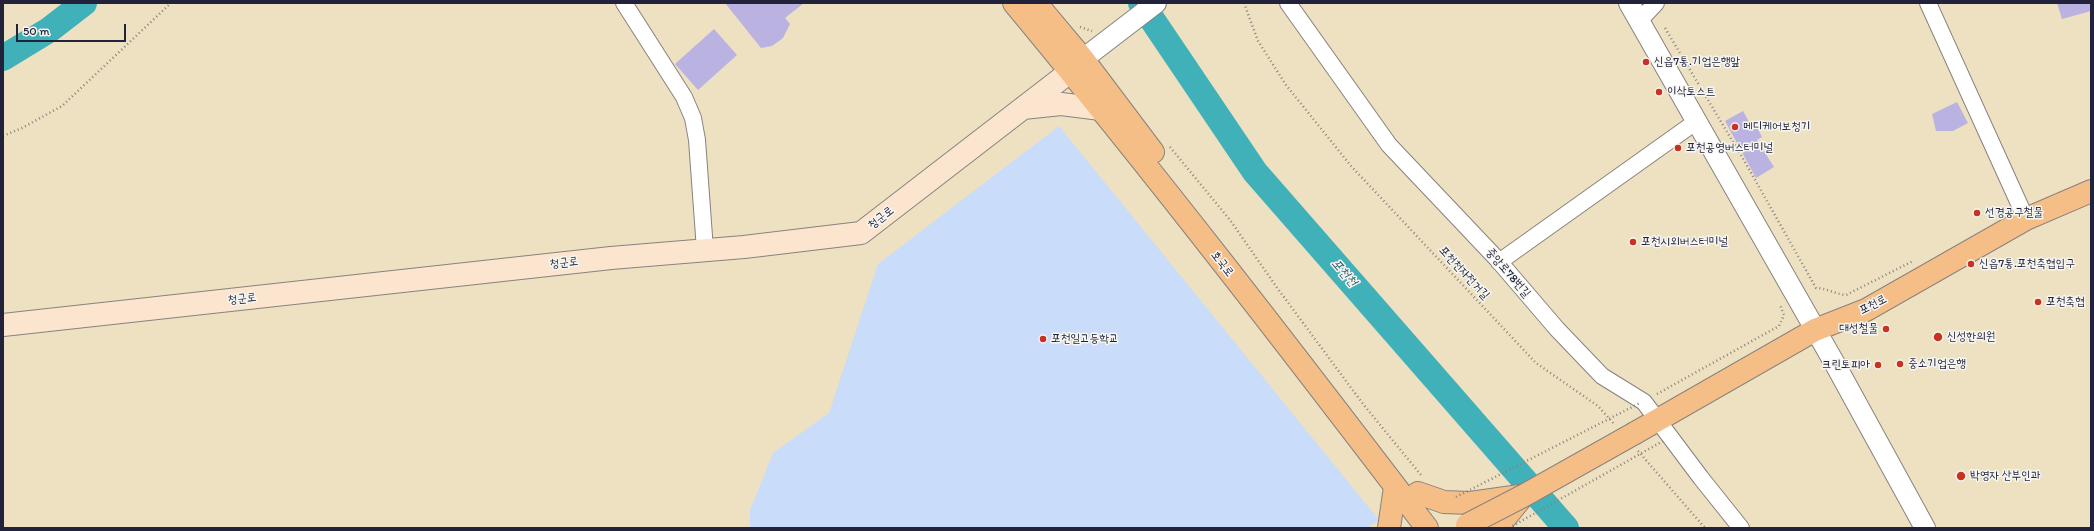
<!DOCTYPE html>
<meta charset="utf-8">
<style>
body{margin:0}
#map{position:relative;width:2094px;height:531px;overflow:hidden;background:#ede1c2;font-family:Itim,sans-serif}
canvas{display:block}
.frame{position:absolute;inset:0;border:4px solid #22223b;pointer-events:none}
.scale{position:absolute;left:16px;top:24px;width:110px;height:18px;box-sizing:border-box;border:2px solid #22223b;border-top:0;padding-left:5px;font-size:12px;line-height:14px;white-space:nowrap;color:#22223b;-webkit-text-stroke:3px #f6f6f2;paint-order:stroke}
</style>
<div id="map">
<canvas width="2094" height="531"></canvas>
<div class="frame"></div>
<div class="scale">50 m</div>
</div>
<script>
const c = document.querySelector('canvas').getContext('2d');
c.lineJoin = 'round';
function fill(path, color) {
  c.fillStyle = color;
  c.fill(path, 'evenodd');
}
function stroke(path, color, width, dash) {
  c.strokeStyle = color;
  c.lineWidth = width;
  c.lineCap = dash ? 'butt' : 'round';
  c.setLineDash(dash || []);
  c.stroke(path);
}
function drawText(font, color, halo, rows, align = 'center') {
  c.font = font + ' Itim,"Poor Story",sans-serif';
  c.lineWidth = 3;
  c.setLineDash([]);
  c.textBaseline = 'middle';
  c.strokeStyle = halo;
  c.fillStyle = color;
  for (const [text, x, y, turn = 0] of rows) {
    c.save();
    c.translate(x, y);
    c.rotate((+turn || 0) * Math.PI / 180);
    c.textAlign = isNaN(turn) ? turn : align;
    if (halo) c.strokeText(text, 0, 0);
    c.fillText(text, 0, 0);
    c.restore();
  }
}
const built = new Path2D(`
 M1059 126 1379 520 1367 528H750V510L773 453 829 413 878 264Z`);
const river = new Path2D(`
 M1141 3 1255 172 1566 528
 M3 58 49 30 84 3`);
const building = new Path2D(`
 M725 3H804L785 18 790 24 783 38 772 46 761 48Z
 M2057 3H2091V11L2062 19Z
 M714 29 737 55 698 90 675 64Z
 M1957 102 1968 123 1953 131H1936L1932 114Z
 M1743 111 1753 129 1757 127 1762 137 1757 140 1774 167 1756 178 1725 121Z`);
const path = new Path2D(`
 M1244 3 1258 41 1286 85 1351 166 1536 363 1598 406 1615 425
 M1080 27 1092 31
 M1665 28 1745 162 1816 288C1826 288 1835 294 1846 295L1913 261
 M3 136 22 128 62 106 171 3
 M1170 147 1230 220 1278 289 1363 404 1421 475
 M1657 394 1779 326 1784 315 1780 305
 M1638 451 1705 528`);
const minor = new Path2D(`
 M624 3 684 97 693 118 697 140 705 250
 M1288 3 1389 145 1497 259 1557 329 1602 376 1644 402 1701 478 1741 528
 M1928 3 2026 219
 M1639 21 1656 3
 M1499 262 1697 121`);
const tertiary = new Path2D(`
 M1629 3 1835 364 1925 528
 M1072 70 1083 59 1156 3`);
const secondary = new Path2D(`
 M1023 108 1061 104 1101 109
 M3 325 611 258 744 247 861 233 1071 71`);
const primary = new Path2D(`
 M1014 3C1156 174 1292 351 1427 528
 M1036 3 1083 59 1153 152
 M1635 433 1815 330 1866 310 2026 219 2091 191
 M1418 493 1444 502 1470 503 1520 496
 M1389 528 1395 487
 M1497 528 1523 496`);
const pathBridge = new Path2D(`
 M1456 497 1640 403
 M1509 528 1663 441`);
const primaryBridge = new Path2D(`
 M1467 525 1523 496 1635 433`);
const markers = [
 [1646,62,4,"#c8321e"],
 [1659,92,4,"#c8321e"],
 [1735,127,4,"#c8321e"],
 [1678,148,4,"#c8321e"],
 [1977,213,4,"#c8321e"],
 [1633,242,4,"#c8321e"],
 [1971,264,4,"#c8321e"],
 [2038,302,4,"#c8321e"],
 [1886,329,4,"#c8321e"],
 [1938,337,5,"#c8321e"],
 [1043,339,4,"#c8321e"],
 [1900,364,4,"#c8321e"],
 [1878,365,4,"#c8321e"],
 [1961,476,5,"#c8321e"]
];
const poiNames = [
 ["신읍7통.기업은행앞",1654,62],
 ["이삭토스트",1667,92],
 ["메디케어보청기",1743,127],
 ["포천공영버스터미널",1686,148],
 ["선경공구철물",1985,213],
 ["포천시외버스터미널",1641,242],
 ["신읍7통.포천축협입구",1979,264],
 ["포천축협",2046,302],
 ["대성철물",1878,329,"right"],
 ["신성한의원",1947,337],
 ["포천일고등학교",1051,339],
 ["중소기업은행",1908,364],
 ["크린토피아",1870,365,"right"],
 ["박영자 산부인과",1970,476]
];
const streetNames = [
 ["청군로",881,218,-38],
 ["청군로",564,263,-6],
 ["호국로",1222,264,52],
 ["포천천자전거길",1464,273,47],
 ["중앙로78번길",1508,273,49],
 ["청군로",242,299,-6],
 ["포천로",1873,305,-27]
];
const waterNames = [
 ["포천천",1344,273,49]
];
fill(built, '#c9dcf9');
stroke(river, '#41b1b9', 26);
fill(building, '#bab2e1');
stroke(minor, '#88827e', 18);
stroke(tertiary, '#88827e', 22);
stroke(secondary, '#88827e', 24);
stroke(primary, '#88827e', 24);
stroke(path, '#88827e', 2.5, [1, 3]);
stroke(minor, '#fff', 16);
stroke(tertiary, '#fff', 20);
stroke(secondary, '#fbe5cf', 22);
stroke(primary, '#f6be87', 22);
stroke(primaryBridge, '#88827e', 24, []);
stroke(pathBridge, '#88827e', 2.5, [1, 3]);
stroke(primaryBridge, '#f6be87', 22);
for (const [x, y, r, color] of markers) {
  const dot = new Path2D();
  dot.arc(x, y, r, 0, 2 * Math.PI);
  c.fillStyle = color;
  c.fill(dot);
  stroke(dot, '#f6f6f2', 1.5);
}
drawText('12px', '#22223b', '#f6f6f2', poiNames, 'left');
drawText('12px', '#22223b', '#f6f6f2', streetNames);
drawText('italic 13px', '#2e5b6d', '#f6f6f2', waterNames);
</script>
